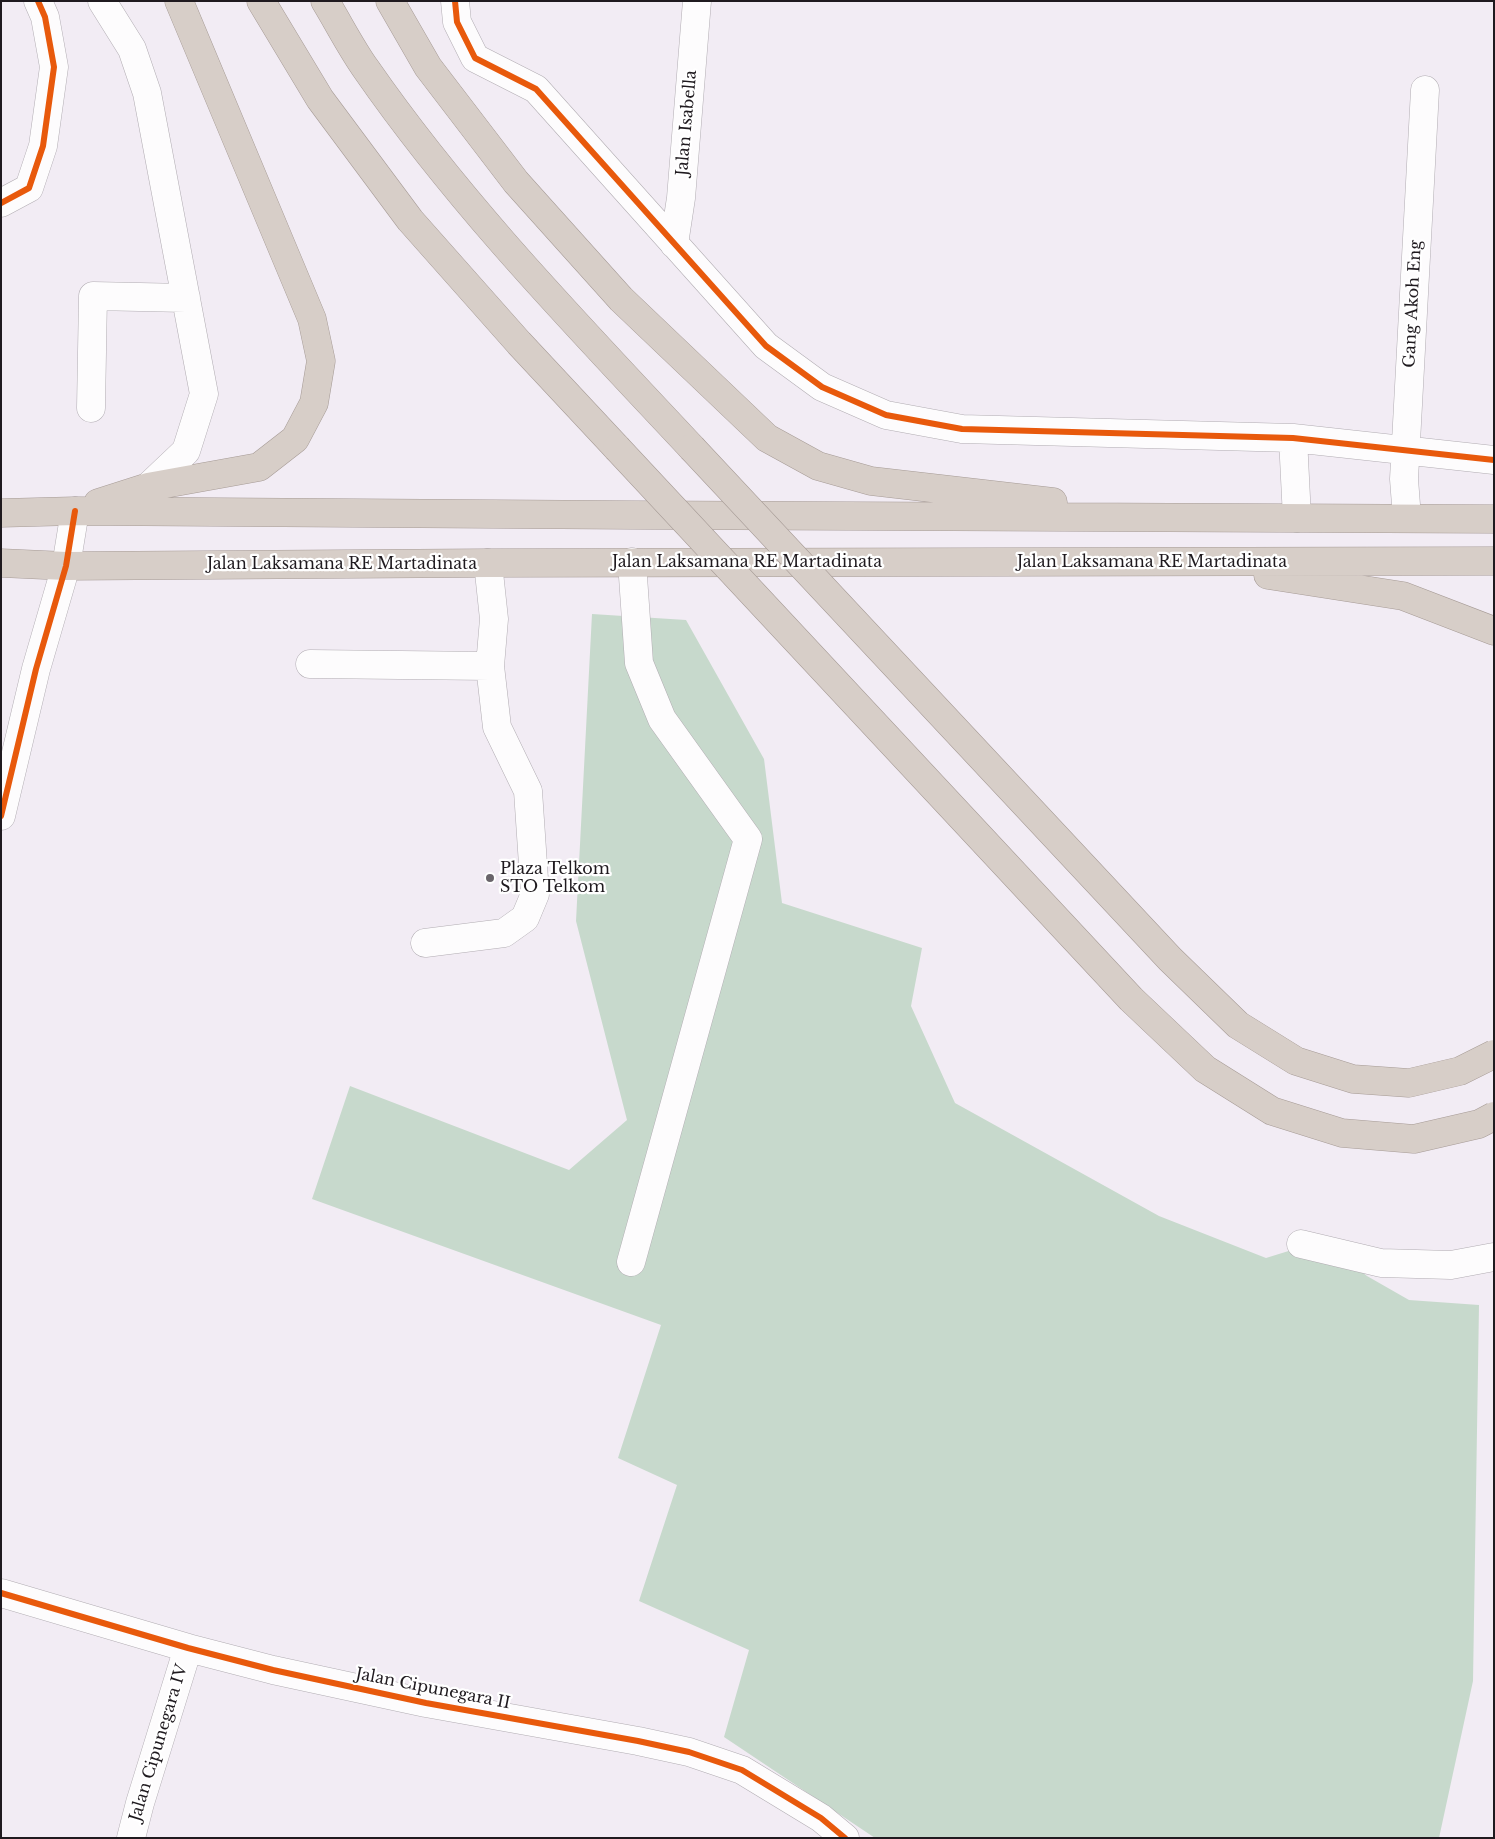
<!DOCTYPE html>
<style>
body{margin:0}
#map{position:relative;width:1495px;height:1839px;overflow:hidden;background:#f2ecf4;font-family:"Libre Baskerville",serif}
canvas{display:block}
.frame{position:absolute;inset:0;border:2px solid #1f1a1f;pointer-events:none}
</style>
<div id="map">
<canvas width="1495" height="1839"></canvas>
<div class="frame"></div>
</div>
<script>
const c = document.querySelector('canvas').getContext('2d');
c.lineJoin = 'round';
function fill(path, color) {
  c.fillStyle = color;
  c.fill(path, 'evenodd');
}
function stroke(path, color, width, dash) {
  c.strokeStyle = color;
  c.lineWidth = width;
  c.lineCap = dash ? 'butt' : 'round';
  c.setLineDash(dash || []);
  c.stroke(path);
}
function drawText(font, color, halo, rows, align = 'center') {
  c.font = font + ' "Libre Baskerville",serif';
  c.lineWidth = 4.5;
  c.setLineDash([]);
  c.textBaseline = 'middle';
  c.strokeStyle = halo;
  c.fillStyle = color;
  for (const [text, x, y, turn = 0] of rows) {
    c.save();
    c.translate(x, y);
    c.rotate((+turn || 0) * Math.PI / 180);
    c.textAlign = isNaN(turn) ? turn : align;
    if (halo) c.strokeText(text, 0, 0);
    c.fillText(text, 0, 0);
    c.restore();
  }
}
const forest = new Path2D(`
 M592 614 686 620 764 759 782 903 922 948 911 1006 955 1103 1159 1216 1266 1258 1324 1240 1367 1276 1409 1300 1479 1305 1473 1681 1439 1838H875L724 1737 749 1650 639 1601 677 1485 618 1458 661 1325 312 1199 350 1086 569 1170 627 1120 576 921Z`);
const minor = new Path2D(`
 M102 1 132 49 147 93 204 394 186 451 148 487
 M455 1 457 22 475 58 536 89 766 346 822 387 886 415 962 429 1293 438 1494 460
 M1 203 29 188 43 146 54 67 45 17 38 1
 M674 244 681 198 697 1
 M91 408 93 296 186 298
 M1293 438 1297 518
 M1407 518 1404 479 1425 90
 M488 563 494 619 490 666
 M310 664 490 666 497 727 528 791 535 894 525 918 504 933 425 943
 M1 816 36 669 66 566 75 511
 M1301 1244 1381 1263 1451 1265 1494 1257
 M631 1262 748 839 662 719 639 663 632 562
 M1 1593 188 1648 273 1670 426 1703 638 1741 689 1752 742 1770 821 1818 845 1838
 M131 1838 140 1803 188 1648`);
const highway = new Path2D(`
 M261 1 320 99 410 220 519 343 617 448
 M325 1C339 24 351 48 366 69 461 206 578 326 692 448
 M390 1 428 67 516 182 621 299 767 438 818 466 871 481 1053 502
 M98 503 148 487 259 467 295 439 314 403 321 361 312 319 179 1
 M1 513 75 511 631 515 1494 519
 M1 563 66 566 488 563 1494 561
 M1268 575 1403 596 1494 631`);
const highwayBridge = new Path2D(`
 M617 448 1131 999 1205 1069 1272 1111 1342 1133 1414 1139 1479 1124 1494 1116
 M692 448 1170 959 1238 1025 1296 1061 1353 1079 1409 1083 1460 1071 1494 1054`);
const cycleway = new Path2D(`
 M455 1 457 22 475 58 536 89 766 346 822 387 886 415 962 429 1293 438 1494 460
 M1 203 29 188 43 146 54 67 45 17 38 1
 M1 816 36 669 66 566 75 511
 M1 1593 188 1648 273 1670 426 1703 638 1741 689 1752 742 1770 821 1818 845 1838`);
const markers = [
 [490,878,5,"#69646a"]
];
const streetNames = [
 ["Jalan Isabella",687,123,-85],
 ["Gang Akoh Eng",1413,304,-87],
 ["Jalan Laksamana RE Martadinata",747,562],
 ["Jalan Laksamana RE Martadinata",1152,562],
 ["Jalan Laksamana RE Martadinata",342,564],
 ["Jalan Cipunegara II",433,1689,11],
 ["Jalan Cipunegara IV",159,1743,-73]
];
const poiNames = [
 ["Plaza Telkom",500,869],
 ["STO Telkom",500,887]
];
fill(forest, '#c7d9cc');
stroke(minor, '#b1acb2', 29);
stroke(highway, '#a69b96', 29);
stroke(minor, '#fdfcfd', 28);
stroke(highway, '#d7cec8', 28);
stroke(highwayBridge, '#a69b96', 29, []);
stroke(highwayBridge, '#d7cec8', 28);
stroke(cycleway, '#e8590c', 6);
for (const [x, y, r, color] of markers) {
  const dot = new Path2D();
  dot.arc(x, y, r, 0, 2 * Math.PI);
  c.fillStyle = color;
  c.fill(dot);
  stroke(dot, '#fff', 2);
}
drawText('16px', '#1f1a1f', '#fff', streetNames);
drawText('16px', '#1f1a1f', '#fff', poiNames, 'left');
</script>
